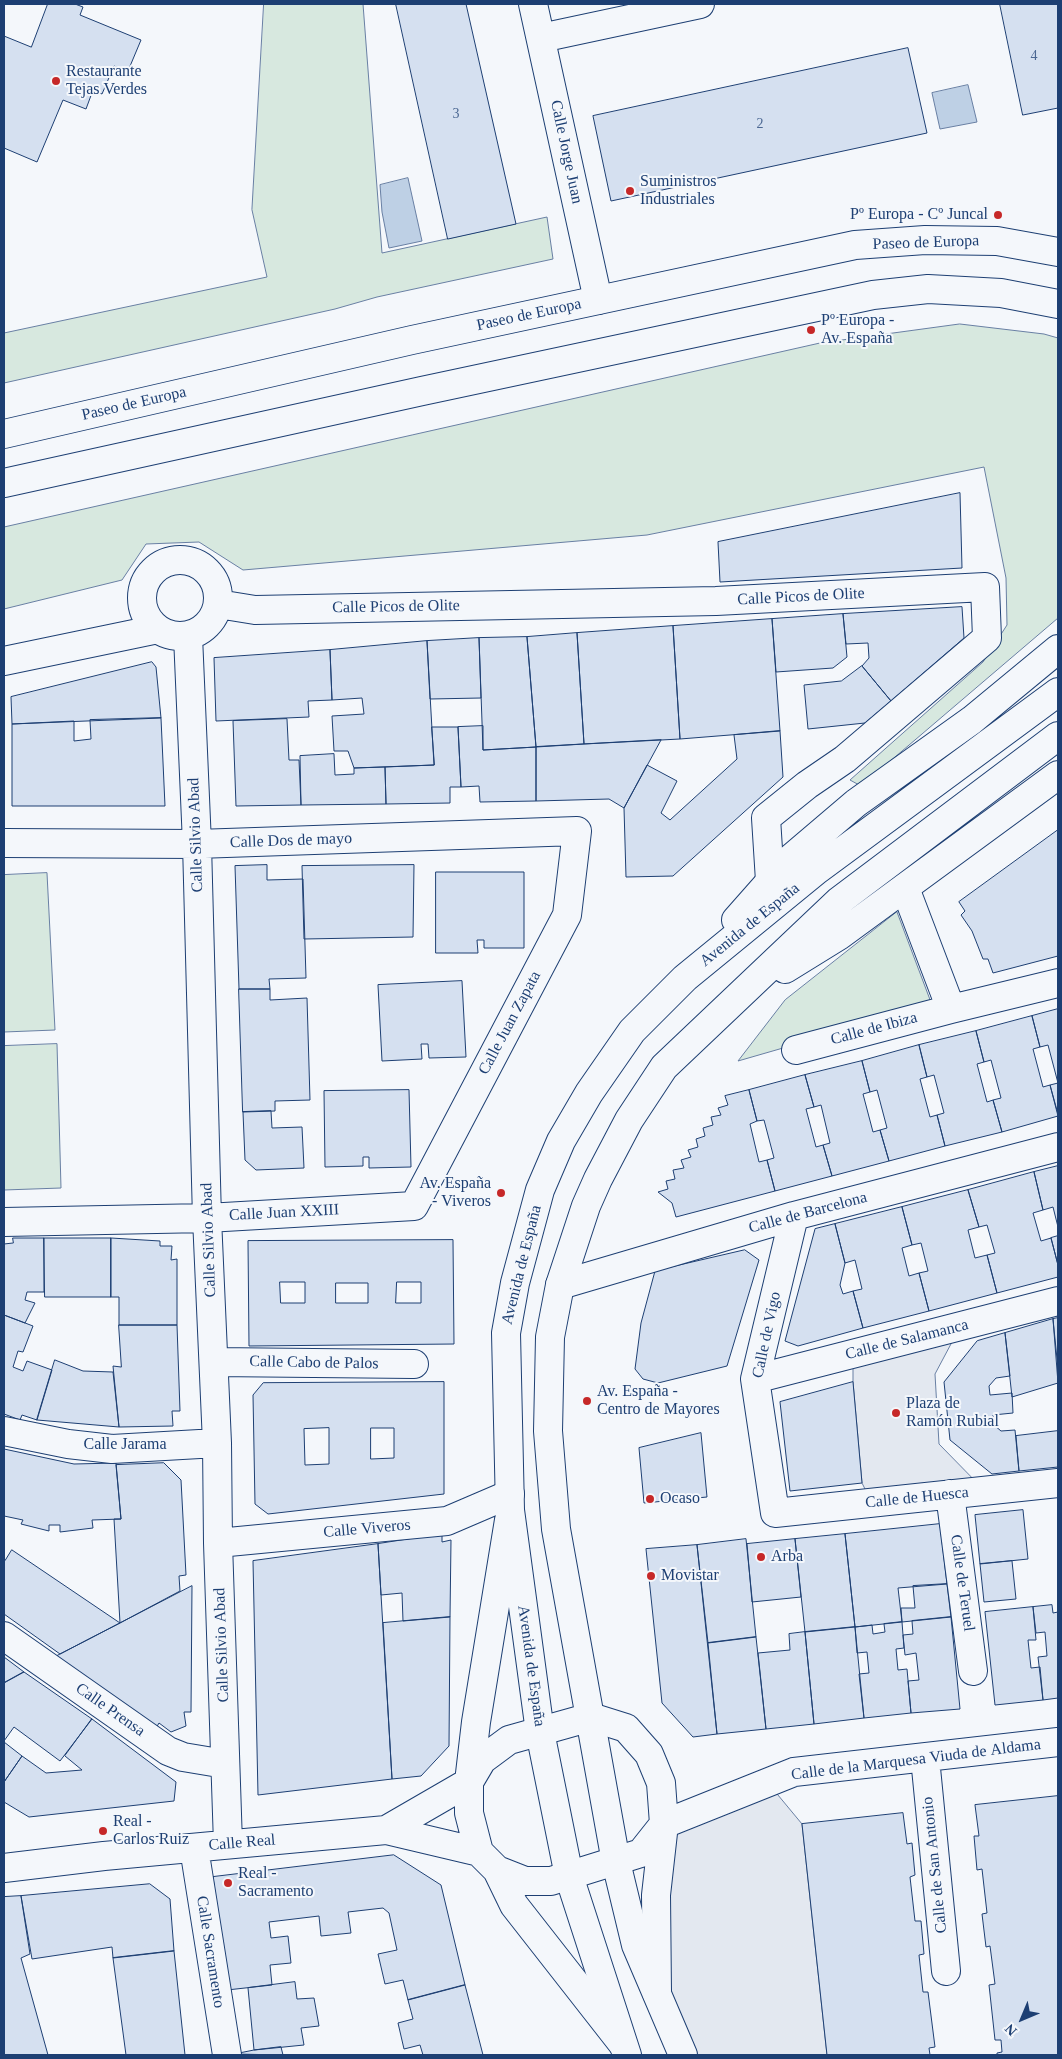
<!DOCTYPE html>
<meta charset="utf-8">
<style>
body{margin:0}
#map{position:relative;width:1062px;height:2059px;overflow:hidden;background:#f4f7fb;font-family:"Times New Roman",serif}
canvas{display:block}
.frame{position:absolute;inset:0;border:5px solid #1d3f73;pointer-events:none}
.north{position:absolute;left:997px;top:1994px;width:50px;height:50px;-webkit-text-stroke:4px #f4f7fb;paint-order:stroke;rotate:225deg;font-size:14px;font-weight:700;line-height:20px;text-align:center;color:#1d3f73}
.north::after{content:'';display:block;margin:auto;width:18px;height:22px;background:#1d3f73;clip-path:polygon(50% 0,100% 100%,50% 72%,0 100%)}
</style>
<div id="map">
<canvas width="1062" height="2059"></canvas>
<div class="frame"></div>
<div class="north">N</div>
</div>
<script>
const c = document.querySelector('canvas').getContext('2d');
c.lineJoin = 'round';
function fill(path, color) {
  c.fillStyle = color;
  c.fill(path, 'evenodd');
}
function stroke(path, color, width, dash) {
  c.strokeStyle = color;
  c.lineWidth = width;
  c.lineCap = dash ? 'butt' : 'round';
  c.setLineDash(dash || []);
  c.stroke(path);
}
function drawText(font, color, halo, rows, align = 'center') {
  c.font = font + ' "Times New Roman",serif';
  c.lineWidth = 4;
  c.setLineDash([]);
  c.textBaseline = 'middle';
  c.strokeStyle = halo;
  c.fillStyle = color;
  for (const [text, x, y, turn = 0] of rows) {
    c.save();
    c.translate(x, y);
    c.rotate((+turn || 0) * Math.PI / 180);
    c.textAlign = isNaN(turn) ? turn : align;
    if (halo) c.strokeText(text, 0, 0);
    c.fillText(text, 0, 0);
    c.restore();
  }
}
const green = new Path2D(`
 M264 4H363L382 253 547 217 553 259 377 297 335 309 4 383V333L267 277 252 210Z
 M960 324 1044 334 1058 338V618L861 786 850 780 983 662 1007 625 1006 578 984 467 647 535 243 570 199 542 146 544 122 580 4 609V527L820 343Z
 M47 873 55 1030 4 1032V875Z
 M897 912 932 1005 738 1061 785 1000Z
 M57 1044 61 1188 4 1190V1046Z`);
const parking = new Path2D(`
 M960 1327 935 1374 939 1444 985 1491 872 1503 862 1483 853 1382V1354Z
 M768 1783 802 1824 827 2055H683L652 1980 664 1824Z`);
const water = new Path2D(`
 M968 85 977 122 940 129 932 93Z
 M408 178 422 241 389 248 382 212 380 185Z`);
const building = new Path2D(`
 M48 4H75L83 7 80 15 141 40 128 71 114 66 102 94 93 90 86 109 63 100 37 162 4 148V36L31 47Z
 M396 4H466L516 224 448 239Z
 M1000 4H1058V108L1023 115Z
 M908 48 927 133 611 201 593 116Z
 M960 493 962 568 720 582 718 542Z
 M962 607 964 638 891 701 862 666 869 658 868 643 846 644 843 614Z
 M843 614 847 657 833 668 776 672 772 619Z
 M772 619 780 731 680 739 673 626Z
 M673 626 680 739 584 744 577 633Z
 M577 633 584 744 536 747 527 637Z
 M527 637 536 747 483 750 479 638Z
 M479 638 481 698 430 699 427 641Z
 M427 641 434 765 354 768 348 751H334L332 716 364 714 362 698 332 700 330 650Z
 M330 650 332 700 308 701 309 717 216 721 214 658Z
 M152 662 156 667 161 718 12 724 11 697Z
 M862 666 891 701 865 723 808 729 804 685 841 681Z
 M161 718 165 806H12V724L74 721V741L91 739 90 720Z
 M287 719 289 760H299L301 805 236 806 233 721Z
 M483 726V750L536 747V801L480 802 479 786 461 787 458 727Z
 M432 727H458L461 787H450V803L386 804 385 767 434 765Z
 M780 731 783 777 673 876 626 877 624 808 647 765 677 781 661 813 670 820 737 759 734 735Z
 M661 740 624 808 609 799 536 801V747Z
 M334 754 335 775 354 774V768L385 767 386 804 301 805 300 756Z
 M1058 830V956L993 973 988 959H983L972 931 961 915 965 911 959 902Z
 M267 865V880L303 879 306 978 269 979 270 989H239L235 866Z
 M414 865 413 937 304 939 302 866Z
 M436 872H524V948H484V940H477L478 953H436Z
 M462 981 466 1057 429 1058 428 1044H421L422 1059 382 1061 378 985Z
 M239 989H270V1000L307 998 310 1100 275 1101V1111L243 1112Z
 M1058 1009V1114L1050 1085 1058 1083 1048 1045 1040 1047 1032 1016Z
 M1032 1016 1040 1047 1033 1049 1043 1087 1050 1085 1058 1116 1002 1132 993 1100 1001 1098 991 1060 984 1062 976 1031Z
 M976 1031 984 1062 977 1064 987 1102 993 1100 1002 1132 945 1146 937 1115 944 1113 934 1075 927 1077 919 1045Z
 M919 1045 927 1077 920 1079 930 1117 937 1115 945 1146 889 1161 880 1130 887 1128 877 1090 870 1092 862 1061Z
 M862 1061 870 1092 863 1094 873 1132 880 1130 889 1161 832 1176 823 1145 830 1143 821 1105 814 1107 805 1075Z
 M805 1075 814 1107 806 1109 816 1147 823 1145 832 1176 775 1191 767 1160 774 1158 764 1120 757 1121 749 1090Z
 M409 1090 411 1167 369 1168V1157H363V1166L325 1167 324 1091Z
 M749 1090 757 1121 750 1124 759 1162 767 1160 775 1191 676 1217 672 1203 658 1192 668 1189 666 1181 675 1179 673 1170 684 1168 681 1160 691 1157 688 1150 698 1147 696 1139 705 1136 703 1128 713 1125 711 1117 721 1115 718 1108 728 1105 725 1096Z
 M271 1111 272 1128 302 1127 304 1168 256 1170 245 1160 243 1112Z
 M1058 1166V1227L1053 1207 1043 1210 1034 1172Z
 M1034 1172 1043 1210 1033 1213 1041 1241 1051 1238 1058 1265V1277L997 1293 987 1255 995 1253 987 1225 979 1227 968 1190Z
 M968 1190 979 1227 968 1230 975 1258 987 1255 997 1293 929 1311 919 1273 928 1271 921 1243 912 1245 902 1207Z
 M902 1207 912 1245 902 1248 909 1276 919 1273 929 1311 863 1328 853 1291 862 1289 855 1260 845 1263 835 1224Z
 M835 1224 845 1263 840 1285 843 1294 853 1291 863 1328 798 1346 785 1341 815 1229Z
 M1058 1236V1265L1051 1238Z
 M13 1238H44V1292H27L25 1300 35 1303 25 1323 4 1315V1244L13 1243Z
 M44 1238H111V1297H45Z
 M111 1238 160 1241V1246H172L171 1260 177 1259V1325H119V1297H111Z
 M453 1240 454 1344 249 1346 248 1241ZM280 1282H305V1303H281ZM397 1282H421V1303H396ZM336 1283H368V1303H336Z
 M745 1250 759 1260 727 1366 658 1383 643 1379 635 1369 641 1323 655 1271Z
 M4 1315 33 1326 23 1352 18 1351 13 1367 23 1371 27 1361 52 1370 37 1420 22 1415 20 1420 4 1414Z
 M1058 1318V1369L1053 1319Z
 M1053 1319 1058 1383 1012 1397 1005 1333Z
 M119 1325H177L180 1411H172L173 1426 119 1427 113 1366 121 1367Z
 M1005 1333 1010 1376 996 1378 989 1386 990 1395 1012 1393 1013 1413 993 1415 994 1425 1001 1431 1015 1430 1019 1471 992 1474 950 1440 944 1382 977 1341Z
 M55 1360 83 1371 113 1372 119 1427 37 1420Z
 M444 1382V1494L268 1514 255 1504 253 1395 263 1383ZM329 1428V1464L305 1465 304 1429ZM371 1428H394V1458L371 1459Z
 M853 1382 862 1483 790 1491 780 1402Z
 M1058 1431V1467L1019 1471 1016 1436Z
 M701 1433 707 1497 644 1503 639 1448Z
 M4 1449 74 1464 116 1463 121 1519 92 1520 93 1528 60 1532V1525H49V1531L21 1524 23 1520 4 1516Z
 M164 1463 181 1480 186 1575 179 1576 180 1591 120 1623 114 1519H121L116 1465Z
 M1023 1510 1028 1559 980 1564 975 1515Z
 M940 1524 947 1584 898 1588 902 1622 855 1627 845 1534Z
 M442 1534V1542L451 1540 450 1617 403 1621 402 1593 381 1595 378 1544Z
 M845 1534 855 1627 805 1632 795 1539Z
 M746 1539 756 1637 708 1643 697 1545Z
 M795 1539 801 1597 752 1602 747 1544Z
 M378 1544 392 1779 258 1795 253 1561Z
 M697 1545 717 1734 693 1737 662 1703 646 1549Z
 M12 1550 120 1623 60 1654 4 1614V1558L5 1560Z
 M1012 1561 1016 1599 984 1602 980 1564Z
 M947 1584 951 1617 902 1622 901 1608H915L913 1586Z
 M192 1586 191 1712H184L186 1726 171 1732 159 1723 155 1730 55 1657Z
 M1052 1605 1053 1613 1058 1612V1698L1043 1700 1038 1657 1047 1656 1045 1632 1036 1633 1033 1607Z
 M1033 1607 1036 1640H1028L1031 1668 1040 1667 1043 1700 995 1705 985 1612Z
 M450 1617 449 1746 421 1776 392 1779 383 1623Z
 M951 1617 960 1709 911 1713 908 1681 919 1680 916 1653 905 1655 903 1635 913 1634 912 1621Z
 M902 1622 904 1648 896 1649 898 1670 907 1669 911 1713 864 1718 859 1674 869 1673 867 1652 857 1653 855 1627 872 1625 873 1634 885 1632 884 1624Z
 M855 1627 864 1718 814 1724 805 1632Z
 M805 1632 814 1724 766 1729 758 1653 790 1650 789 1634Z
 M756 1637 766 1729 717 1734 708 1643Z
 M4 1657 24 1672 4 1683Z
 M24 1672 92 1719 60 1761 14 1727 4 1741V1683Z
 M92 1719 176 1782 174 1801 29 1817 4 1802V1782L22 1756 46 1773 82 1770 65 1756Z
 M4 1742 22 1756 4 1782Z
 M1058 1796V2055H997V2053L1002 2052 1001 2040H995L989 1985 995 1984 990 1946 986 1947 982 1914 987 1913 982 1869 977 1870 974 1836H979L975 1805Z
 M903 1813 907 1844 912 1843 915 1875 910 1877 915 1921H921L924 1954 919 1955 923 1992H928L935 2047 929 2048 930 2055H827L802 1824Z
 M394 1855 441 1885 465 1985 408 2000 403 1980 385 1984 378 1954 397 1950 389 1913 383 1908 348 1912 351 1933 321 1936 319 1916 269 1922 271 1938 288 1936 291 1963 270 1965 272 1985 227 1990 213 1877Z
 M150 1884 170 1899 174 1951 113 1958 112 1947 32 1959 21 1896Z
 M21 1896 30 1954 21 1958 48 2055H4V1897Z
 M174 1951 185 2055H126L113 1958Z
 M295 1982 297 1999 314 1998 319 2026 301 2028 304 2045 254 2050 248 1988Z
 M465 1985 483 2055H423L420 2045 404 2049 398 2023 413 2019 408 2000Z
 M281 2047 283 2055 234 2054 254 2050Z`);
const minor = new Path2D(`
 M533 4 598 300
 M541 38 700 4
 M142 598a38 38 0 1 1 76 0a38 38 0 1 1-76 0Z
 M218 604 255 610 716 601 985 587 987 638 845 759 807 785 766 818 770 881
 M188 636 197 844 207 1218 217 1443 218 1543 228 1844
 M4 661 158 629
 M4 843 197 844 577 831 567 915 414 1206 207 1218 4 1222
 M905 888 951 1009
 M796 1050 951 1009 1058 983
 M794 1216 755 1379 775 1513 1058 1483
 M560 1285 794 1216 1058 1147
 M214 1362 414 1364
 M755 1379 1058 1301
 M4 1431 68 1444 112 1449 217 1443
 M950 1494 973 1671
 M218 1543 447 1521 510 1494
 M4 1636 168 1751 183 1757 225 1764
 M925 1758 946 1971
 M664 1824 794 1772 1058 1742
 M386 1830 469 1782 476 1722 509 1520
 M194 1848 227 2055
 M4 1868 104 1856 386 1830 479 1852
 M497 1870 514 1905 622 2043
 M657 1993 656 1895 664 1824 661 1783 649 1754 626 1728 591 1717 509 1740 482 1760 469 1782V1813L479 1852 497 1870 525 1881H551L641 1853 664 1824`);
const major = new Path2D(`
 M4 434 412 340 855 245 925 240 997 241 1058 252
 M4 483 422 391 873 295 928 289 1001 293 1058 304
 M736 920 789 860 856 803 972 720 1058 649
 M785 969 840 935 1058 775
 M627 2055 569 1876 540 1732 510 1510 506 1333 515 1283 540 1190 561 1141 589 1093 632 1031 685 978 817 870 1058 692
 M683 2055 636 1945 616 1862 556 1529 548 1431 550 1337 560 1285 586 1206 598 1179 629 1120 664 1067 839 901 1058 736`);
const markers = [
 [56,81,5,"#c62828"],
 [630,191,5,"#c62828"],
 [998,215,5,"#c62828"],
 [811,330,5,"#c62828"],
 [501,1193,5,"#c62828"],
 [587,1401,5,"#c62828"],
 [896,1413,5,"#c62828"],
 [650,1499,5,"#c62828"],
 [761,1557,5,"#c62828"],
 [651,1576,5,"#c62828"],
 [103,1831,5,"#c62828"],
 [228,1883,5,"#c62828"]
];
const numberNames = [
 ["4",1034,56],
 ["3",456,114],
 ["2",760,124]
];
const poiNames = [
 ["Restaurante",66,72],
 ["Tejas Verdes",66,90],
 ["Suministros",640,182],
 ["Industriales",640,200],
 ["Pº Europa - Cº Juncal",988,215,"right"],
 ["Pº Europa -",821,321],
 ["Av. España",821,339],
 ["Av. España",491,1184,"right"],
 ["- Viveros",491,1202,"right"],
 ["Av. España -",597,1392],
 ["Centro de Mayores",597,1410],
 ["Plaza de",906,1404],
 ["Ramón Rubial",906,1422],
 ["Ocaso",660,1499],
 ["Arba",771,1557],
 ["Movistar",661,1576],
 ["Real -",113,1822],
 ["Carlos Ruiz",113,1840],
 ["Real -",238,1874],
 ["Sacramento",238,1892]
];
const streetNames = [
 ["Calle Jorge Juan",566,152,78],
 ["Paseo de Europa",926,243,-2],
 ["Paseo de Europa",529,315,-12],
 ["Paseo de Europa",134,404,-13],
 ["Calle Picos de Olite",801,597,-3],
 ["Calle Picos de Olite",396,607,-1],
 ["Calle Silvio Abad",196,835,-92],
 ["Calle Dos de mayo",291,841,-2],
 ["Avenida de España",750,925,-39],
 ["Calle Juan Zapata",510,1023,-62],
 ["Calle de Ibiza",874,1029,-15],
 ["Calle Juan XXIII",284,1213,-3],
 ["Calle de Barcelona",808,1213,-15],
 ["Calle Silvio Abad",209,1240,-92],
 ["Avenida de España",522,1265,-76],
 ["Calle de Vigo",767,1335,-78],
 ["Calle de Salamanca",907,1340,-14],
 ["Calle Cabo de Palos",314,1363,1],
 ["Calle Jarama",125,1445],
 ["Calle de Huesca",917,1498,-6],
 ["Calle Viveros",367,1529,-5],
 ["Calle de Teruel",962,1583,82],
 ["Calle Silvio Abad",222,1645,-92],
 ["Avenida de España",531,1666,82],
 ["Calle Prensa",110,1710,35],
 ["Calle de la Marquesa Viuda de Aldama",916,1760,-7],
 ["Calle Real",242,1843,-5],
 ["Calle de San Antonio",935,1865,-96],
 ["Calle Sacramento",210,1952,81]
];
fill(green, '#d7e8df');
stroke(green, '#687fa3', 1);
fill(parking, '#e3e8f0');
stroke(parking, '#687fa3', 1);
fill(water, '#bed0e5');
stroke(water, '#687fa3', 1);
fill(building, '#d5e0f0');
stroke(building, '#1d3f73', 1);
stroke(minor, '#1d3f73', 30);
stroke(major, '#1d3f73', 30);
stroke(minor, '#f4f7fb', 28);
stroke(major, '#f4f7fb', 28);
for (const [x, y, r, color] of markers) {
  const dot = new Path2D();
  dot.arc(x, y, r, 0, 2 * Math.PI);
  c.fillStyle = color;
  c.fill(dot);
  stroke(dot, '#f4f7fb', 2);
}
drawText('14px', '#4b6792', null, numberNames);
drawText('16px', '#1d3f73', '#f4f7fb', poiNames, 'left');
drawText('16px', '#1d3f73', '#f4f7fb', streetNames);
</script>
